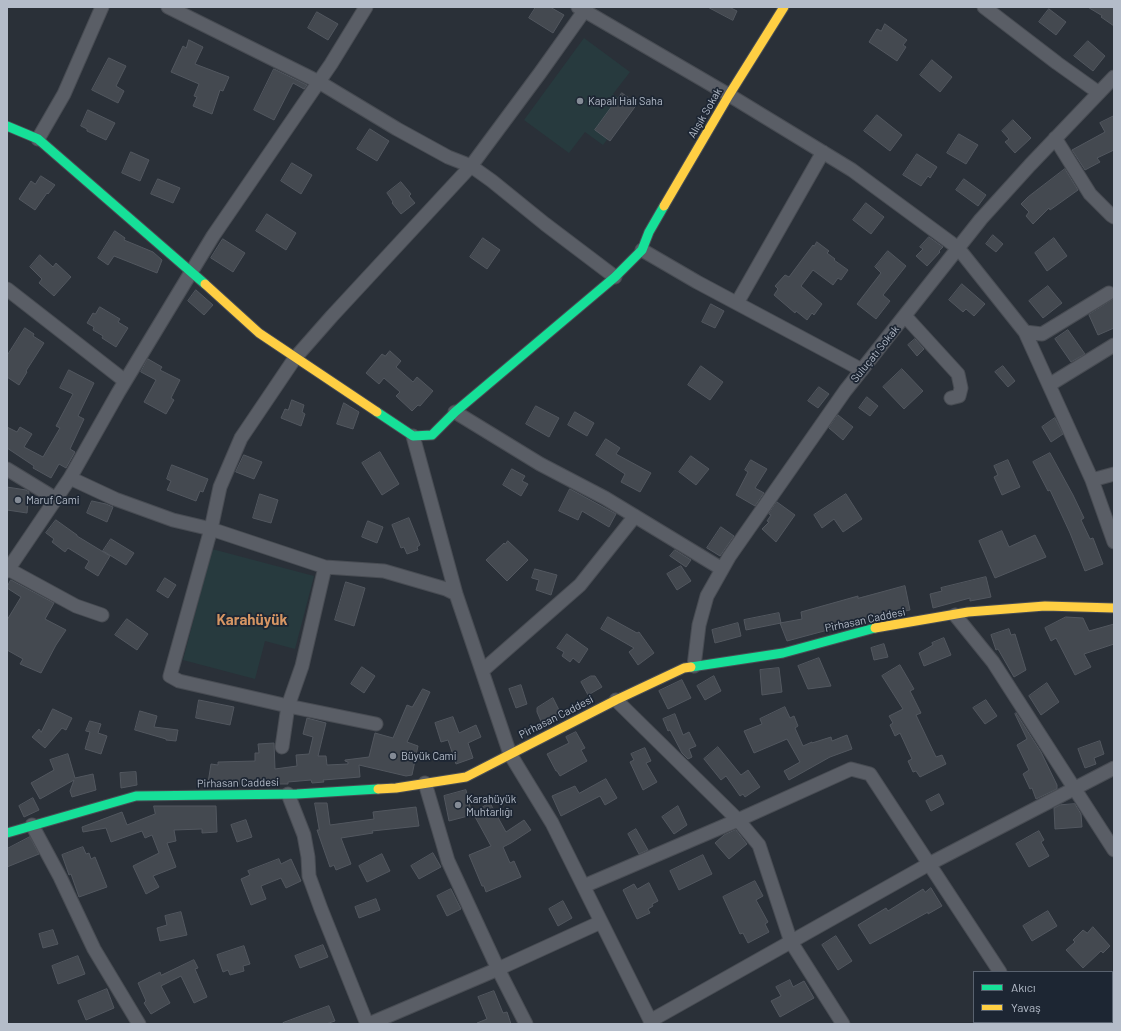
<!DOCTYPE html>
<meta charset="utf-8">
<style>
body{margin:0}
#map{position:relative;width:1121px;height:1031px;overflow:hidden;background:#2a3038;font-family:Barlow,sans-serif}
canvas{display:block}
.frame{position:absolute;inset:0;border:8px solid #b4bcc9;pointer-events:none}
.legend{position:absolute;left:973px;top:971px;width:140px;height:52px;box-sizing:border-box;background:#1d2633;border:1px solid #59626f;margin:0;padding:5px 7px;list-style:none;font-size:12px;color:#b4bcc9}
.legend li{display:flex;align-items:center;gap:8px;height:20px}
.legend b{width:20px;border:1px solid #59626f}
</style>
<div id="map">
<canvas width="1121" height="1031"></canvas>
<div class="frame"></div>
<ul class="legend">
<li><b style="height:5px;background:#16e098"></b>Akıcı</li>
<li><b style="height:5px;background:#ffcf43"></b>Yavaş</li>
</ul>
</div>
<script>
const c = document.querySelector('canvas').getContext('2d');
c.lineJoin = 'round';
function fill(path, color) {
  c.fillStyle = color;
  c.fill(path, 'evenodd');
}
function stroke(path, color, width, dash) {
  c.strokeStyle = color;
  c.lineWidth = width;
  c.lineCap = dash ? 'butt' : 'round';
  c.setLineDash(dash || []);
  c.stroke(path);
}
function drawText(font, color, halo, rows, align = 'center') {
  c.font = font + ' Barlow,sans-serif';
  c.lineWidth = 3.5;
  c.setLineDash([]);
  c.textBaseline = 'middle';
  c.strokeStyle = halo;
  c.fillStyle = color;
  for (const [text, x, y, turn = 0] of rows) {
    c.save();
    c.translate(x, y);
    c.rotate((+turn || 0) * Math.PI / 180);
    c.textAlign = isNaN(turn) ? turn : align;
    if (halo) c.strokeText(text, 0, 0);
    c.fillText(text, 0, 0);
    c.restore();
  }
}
const green = new Path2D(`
 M584 38 630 72 613 94 631 107 603 145 585 132 569 153 524 120Z
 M212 549 314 576 295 649 265 641 255 679 183 660Z`);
const building = new Path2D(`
 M536 7H550L564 15 553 33 529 18Z
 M708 7H729L737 11 733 20Z
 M1088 7H1114V26L1101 17 1102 16Z
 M1049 9 1066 22 1056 35 1039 22Z
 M317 12 338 24 328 40 308 28Z
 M885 24 907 40 903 45 906 47 897 61 869 42 877 29 881 31Z
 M189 40 203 47 195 64 229 77 223 91 220 90 212 114 193 106 197 97 194 96 199 84 171 72 183 46 186 48Z
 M1088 41 1105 56 1093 71 1074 56Z
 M109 58 126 66 116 86 124 91 118 103 92 90Z
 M932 60 952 77 940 92 920 75Z
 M274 69 307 85 304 89 293 83 274 120 254 110Z
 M622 93 637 104 610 141 595 130Z
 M88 110 115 123 106 140 87 131V129L81 126Z
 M877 115 902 135 890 151 864 131Z
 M1114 116V150L1097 158 1100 162 1085 170 1072 150 1105 132 1100 123Z
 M1013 120 1031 138 1015 153 1005 142 1009 139 1002 131Z
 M370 129 389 141 377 161 357 149Z
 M959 134 978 145 966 164 947 153Z
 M131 152 149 160 140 181 122 173Z
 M917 154 937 167 930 178 928 176 921 186 903 175Z
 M292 163 312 175 301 194 281 181Z
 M1065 169 1078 190 1050 210 1049 208 1033 224 1026 216 1029 212 1021 204 1028 197Z
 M41 176 55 185 48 194 47 193 35 210 19 199 31 181 35 184Z
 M158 179 180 188 173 203 151 194Z
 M964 179 986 195 978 206 956 190Z
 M401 182 411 194 409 196 415 203 401 214 392 203 393 202 387 193Z
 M866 203 884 217 871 234 853 220Z
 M267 214 296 233 286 250 256 231Z
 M115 231 125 238 124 240 153 252 162 260 157 273 114 256 108 265 98 258Z
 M993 235 1003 244 996 252 986 244Z
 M929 237 943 247 939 251 940 252 927 266 916 256 923 249 920 247Z
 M483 238 500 250 487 269 470 257Z
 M1054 238 1067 256 1047 271 1035 253Z
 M223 239 245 253 233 272 211 258Z
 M817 242 829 251 827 253 835 259 834 260 848 270 841 280 838 278 833 285 813 270 801 286 822 304 814 315 812 313 807 320 796 311 795 313 774 295 778 289 775 286 785 275 789 277 813 245 814 246Z
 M888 251 906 266 883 295 890 301 876 319 857 304 881 273 875 267Z
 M40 255 53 267 56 263 71 277 54 296 39 283 42 279 30 267Z
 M962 284 985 304 974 316 966 309 963 312 949 300Z
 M1048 286 1062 303 1043 318 1029 301Z
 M196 290 213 305 204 315 188 301Z
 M1114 299V328L1098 335 1089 315Z
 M711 304 724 311 715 328 702 322Z
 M100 307 120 319 118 322 128 328 116 347 102 338 103 336 93 330 94 327 87 323 93 313 95 314Z
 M25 328 34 334 33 336 44 343 26 371 27 372 19 385 7 377V356Z
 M1068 330 1085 354 1071 362 1055 339Z
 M915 339 924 349 917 356 908 345Z
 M390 351 401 361 396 367 413 382 417 377 433 391 420 406 418 405 412 411 396 396 400 392 384 378 379 384 366 373 382 354 385 356Z
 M148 359 162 367 160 370 180 380 171 398 174 400 166 414 144 402 156 380 141 372Z
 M701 366 723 382 710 400 688 385Z
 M1003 366 1015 381 1008 387 995 372Z
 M902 369 923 391 904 409 883 387Z
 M69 370 94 383 78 416 84 419 70 449 75 452 66 468 59 464 51 478 33 468 34 466 7 448V427L17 432 20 427 32 434 24 447 43 457 60 428 56 426 73 394 60 388Z
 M819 387 829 394 818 408 808 401Z
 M867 397 878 406 870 416 859 408Z
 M292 400 304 405 302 412 305 414 301 426 281 418 285 409 288 410Z
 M344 403 359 412 353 429 337 424Z
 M536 406 559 418 549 437 526 424Z
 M575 412 594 423 587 436 568 425Z
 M838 415 853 427 843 440 829 428Z
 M1055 418 1063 434 1051 442 1042 427Z
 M606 439 620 448 616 454 651 473 640 492 621 482 625 474 596 455Z
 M380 452 399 484 382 495 362 463Z
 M1050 453 1073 495 1084 518 1081 520 1090 539 1093 538 1103 564 1085 571 1070 533 1050 490 1048 491 1033 462Z
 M244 455 262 462 254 479 236 472Z
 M691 456 709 469 696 485 679 472Z
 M751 460 767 469 755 488 764 493 755 506 736 495 748 472 745 470Z
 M1008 460 1020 487 1002 495 994 477 998 475 994 466Z
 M172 465 208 479 203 492 200 491 196 501 167 490 171 481 167 479Z
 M512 469 525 476 522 481 528 484 521 496 503 485Z
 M7 487 26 490 29 492 27 513 7 510Z
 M570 489 616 514 609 527 582 511 578 520 559 511Z
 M260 494 278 500 271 523 253 518Z
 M846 494 862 519 843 532 834 519 822 528 814 515Z
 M92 501 106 504 113 507 107 522 87 513Z
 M777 502 795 515 776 542 762 529 769 522 767 521 771 515 769 514Z
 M409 518 420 545 417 547 418 550 407 554 404 547 401 548 392 525Z
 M56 520 77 535V536L110 556 98 576 85 568 89 561 68 548 65 552 52 542 54 539 46 533Z
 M368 521 383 527 377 543 362 537Z
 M721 527 734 536 720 556 707 548Z
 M1002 531 1009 547 1035 535 1046 557 995 578 979 541Z
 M111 539 134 553 126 565 103 551Z
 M508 541 528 560 507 581 486 560 504 543 505 544Z
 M675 550 691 560 686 567 670 556Z
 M681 566 691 581 677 590 667 574Z
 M535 569 557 575 551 595 536 590 539 580 532 578Z
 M986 577 991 597 970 601V598L933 608 930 594 942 591 941 588Z
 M165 578 176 585 168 598 157 591Z
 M11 580 54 603 45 619 66 630 56 645 41 673 20 664 23 659 7 650V620L21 597 7 588Z
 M346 582 365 588 354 626 335 620Z
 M905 586 910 610 838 625 839 627 787 641 780 623 802 619 801 612 858 596V598Z
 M779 613 781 623 746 630 744 620Z
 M608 617 637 633 639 632 654 653 638 665 629 652 634 648 601 629Z
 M1066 617 1083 618 1089 631 1114 624V644L1084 654 1091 667 1075 675 1056 638 1051 641 1045 628Z
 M127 619 148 634 137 650 115 635Z
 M738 623 741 636 715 643 712 630Z
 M1009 629 1011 635 1015 634 1026 670 1014 677 998 649 996 650 991 635Z
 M567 634 588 649 579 663 573 658 570 662 562 656 564 652 557 648Z
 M944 638 951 655 924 666 919 653 933 645 932 643Z
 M884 644 888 657 874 660 871 648Z
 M819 658 831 686 808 689 798 666Z
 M900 665 914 689 910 691 921 713 916 715 936 757 942 755 946 764 920 777 916 771 913 772 908 761 912 759 900 733 895 736 890 725 893 723 889 716 903 709 882 676Z
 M362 667 375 676 364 693 351 684Z
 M779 668 782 692 762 695 760 670Z
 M591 676H595L602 687 588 695 581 682Z
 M714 676 721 691 705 700 697 686Z
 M682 680 691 698 668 709 659 691Z
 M1047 683 1059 702 1041 715 1029 696Z
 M521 685 527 704 516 708 509 689Z
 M423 689 430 692 407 742 418 746 412 775 406 776 359 765 360 777 323 780 324 782 312 783 311 780 288 782V784H218L208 783 211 764 218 765V762L255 761V753H259L258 744 274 743 275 769 297 766 296 755 309 754 313 737 303 734 307 718 326 723 318 756H326L327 765 348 764V762L345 761V760L369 757 375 733 393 738 407 705 412 707Z
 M553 698 562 716 543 726 537 712V708Z
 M199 700 234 707 230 725 196 718Z
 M986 700 997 716 985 724 973 708Z
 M785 707 790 718 794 716 798 726 795 728 803 746 812 742V743L831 737 832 741 847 735 852 749 830 757 789 780 784 771 800 762 787 739 754 753 744 731 762 724 760 719Z
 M53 709 72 718 66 730 62 728 45 748 32 737 39 729 41 732Z
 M140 711 157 716 154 727 178 730 176 741 166 740V739L135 730Z
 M1016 713 1041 752 1057 785V789L1036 799 1032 788 1030 789 1023 774 1029 770 1017 745 1027 739 1015 714Z
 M675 714 683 735 689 732 696 746 689 749 692 757 688 759 682 753 670 730 668 731 663 719Z
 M453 717 459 733 476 725 481 737 468 743 473 758 456 764 448 740 441 742 435 723Z
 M90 721 101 724 98 733 107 736 101 754 85 749 90 732 86 731Z
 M576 732 585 748 581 750 587 761 560 776 557 771H556L547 754 569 743 566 737Z
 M1100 741 1104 754 1094 758 1096 764 1085 768 1078 749Z
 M718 747 741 775 748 770 760 787 745 797 743 794 740 796 726 776 721 780 704 759Z
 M645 748 651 761 646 763 657 782 643 790 630 762 634 760 631 754Z
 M68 754 75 778 93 774 96 790 72 797 70 791 74 780 40 799 31 783 54 770 50 760Z
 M136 772 137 785 121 788 120 773Z
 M606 779 617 798 605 805 600 796 561 816 552 796 575 786 579 793Z
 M466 790 472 815 449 821 444 796Z
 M939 794 944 804 931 811 926 801Z
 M33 798 39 810 24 817 19 806Z
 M315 803H327L330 825 374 819 373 812 416 807 419 826 372 831 373 833 341 838 351 864 336 870 334 865 330 867 317 830H319Z
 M490 803 506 832 524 820 531 830 511 843 503 847 510 863 514 861 521 877 486 892 484 886H482L469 855 491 846 473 813Z
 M1075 804 1081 814 1082 827 1055 829 1054 808 1060 805Z
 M154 806H216L217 832 202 833V829L174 830 176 841 167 843 176 867 153 876 159 887 146 894 133 866 159 853 152 835 145 838 142 831 111 842 106 828 83 832 82 827 122 812 127 825 155 814Z
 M678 806 687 825 674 834 662 817Z
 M246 820 252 837 237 842 231 825Z
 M636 829 648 850 639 854 628 834Z
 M736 830 747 844 729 859 715 843 724 835Z
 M1039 831 1044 840 1041 842 1049 856 1029 867 1016 844Z
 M30 837 39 854 7 867V849Z
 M83 847 86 854 89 853 91 859 95 857 107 887 79 897 71 874 69 875 62 855Z
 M433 853 441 867 419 879 411 866Z
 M382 854 390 871 367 882 359 866Z
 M703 855 712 874 679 890 670 871Z
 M279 859 281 864 291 859 301 881 286 888 281 878 261 886 266 899 251 905 241 879 250 875 248 871Z
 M755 881 763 896 756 900 768 922 765 924 769 932 748 943 743 933 740 934 723 897Z
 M649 883 658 901 652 904 653 906 648 909 650 913 637 919 623 890 634 884 637 889Z
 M931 888 942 906 928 914V912L870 944 858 925 886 908 888 911 923 889 925 892Z
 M451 889 461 909 447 916 437 896Z
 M376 899 380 910 359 918 355 907Z
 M563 901 572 918 558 926 549 909Z
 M1048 911 1057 926 1032 941 1023 926Z
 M181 912 187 935 160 941 157 928 167 925 165 916Z
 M1093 927 1110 946 1103 953 1101 951 1083 968 1066 950 1075 942 1073 940 1083 930 1087 933Z
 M53 930 58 944 43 948 39 934Z
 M836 936 852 961 838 970 822 945Z
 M323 945 328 957 300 968 295 956Z
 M244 946 250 964 243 966 244 971 230 975 228 970 223 972 217 955Z
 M78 956 85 974 58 984 52 966Z
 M194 960 198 968 195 969 207 997 194 1003 181 976 161 986 170 1003 151 1014 144 1003 146 1001 138 983 160 972 161 975Z
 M790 980 793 987 804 981 814 998 780 1017 771 1001 781 996 776 987Z
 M107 989 114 1008 86 1020 78 1001Z
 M494 991 503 1013 507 1012 511 1024H477V1023L487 1019 478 997Z
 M329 1006 335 1021 326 1024H283V1023Z`);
const street = new Path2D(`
 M168 7 319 82 397 129 448 157 471 166 492 181 545 224 615 277
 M578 7 729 95 852 170 958 248 1025 332 1042 334 1109 293
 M984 7 1057 63 1099 93
 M1055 138 1090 194 1111 215 1114 217
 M38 139 64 94 102 7
 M642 250 697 282 862 370
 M7 289 125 381
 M737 303 823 152
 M905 316 958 374 961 388 959 396 951 398
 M1025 332 1092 480 1114 474
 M1049 385 1114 345
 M455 412 540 464 605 498 722 569
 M413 436 456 594 510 754 552 823 652 1024
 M7 469 56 499
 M70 478 115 499 173 520 211 529 325 567 384 571 446 589 456 594
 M1092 480 1114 542
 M8 569 76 606 102 615
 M7 571 70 478 118 393 213 236 331 64 366 7
 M955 615 993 662 1114 850
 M694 666 699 625 707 596 729 557 845 391 981 219 1030 165 1114 77
 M482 671 580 585 635 516
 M616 700 738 820 759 845 791 942 843 1024
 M376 724 288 706 179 681 170 676 211 529 220 487 241 438 295 358 332 316 471 166 540 73 587 7
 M282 747 288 706 302 666 325 567
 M425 783 448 861 498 969 526 1024
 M288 794 304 835 308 857 309 876 321 909 367 1024
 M32 825 60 877 94 949 139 1024
 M584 886 738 820 851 769 870 774 1000 972
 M650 1021 929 864 1114 768
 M1032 1022 1033 1024
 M369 1024 498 969 601 922`);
const fast = new Path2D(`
 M7 126 38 139 205 284
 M377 412 413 436 432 435 455 412 615 277 642 250 649 232 664 206
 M691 667 783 653 875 628
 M7 833 136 796 297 794 378 789
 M1112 1002 1114 1000`);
const slow = new Path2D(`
 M664 206 729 95 784 7
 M205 284 259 333 377 412
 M875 628 968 612 1045 606 1114 608
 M378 789 396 788 466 777 616 700 684 668 691 667
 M1090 1024 1092 1022`);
const markers = [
 [580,101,4,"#848b96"],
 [18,500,4,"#848b96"],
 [393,756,4,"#848b96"],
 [458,805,4,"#848b96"]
];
const poiNames = [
 ["Kapalı Halı Saha",588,101],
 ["Maruf Cami",26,500],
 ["Büyük Cami",401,756],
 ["Karahüyük",466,799],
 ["Muhtarlığı",466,812]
];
const streetNames = [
 ["Alışık Sokak",705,113,-60],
 ["Suluçatı Sokak",875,354,-51],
 ["Pirhasan Caddesi",865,620,-12],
 ["Pirhasan Caddesi",556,717,-27],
 ["Pirhasan Caddesi",238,783,-1]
];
const districtNames = [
 ["Karahüyük",252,620]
];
fill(green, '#273a3e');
fill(building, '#444950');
stroke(building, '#52575f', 1);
stroke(street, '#484c53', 15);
stroke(fast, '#484c53', 11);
stroke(slow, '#484c53', 11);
stroke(street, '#5a5e66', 13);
stroke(fast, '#16e098', 9);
stroke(slow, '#ffcf43', 9);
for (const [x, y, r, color] of markers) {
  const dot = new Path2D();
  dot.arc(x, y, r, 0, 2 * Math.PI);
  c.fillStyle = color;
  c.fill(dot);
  stroke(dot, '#1d2633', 1.5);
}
drawText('11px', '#b4bcc9', '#1d2633', poiNames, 'left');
drawText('11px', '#b4bcc9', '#1d2633', streetNames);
drawText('bold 15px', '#d59563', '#1d2633', districtNames);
</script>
